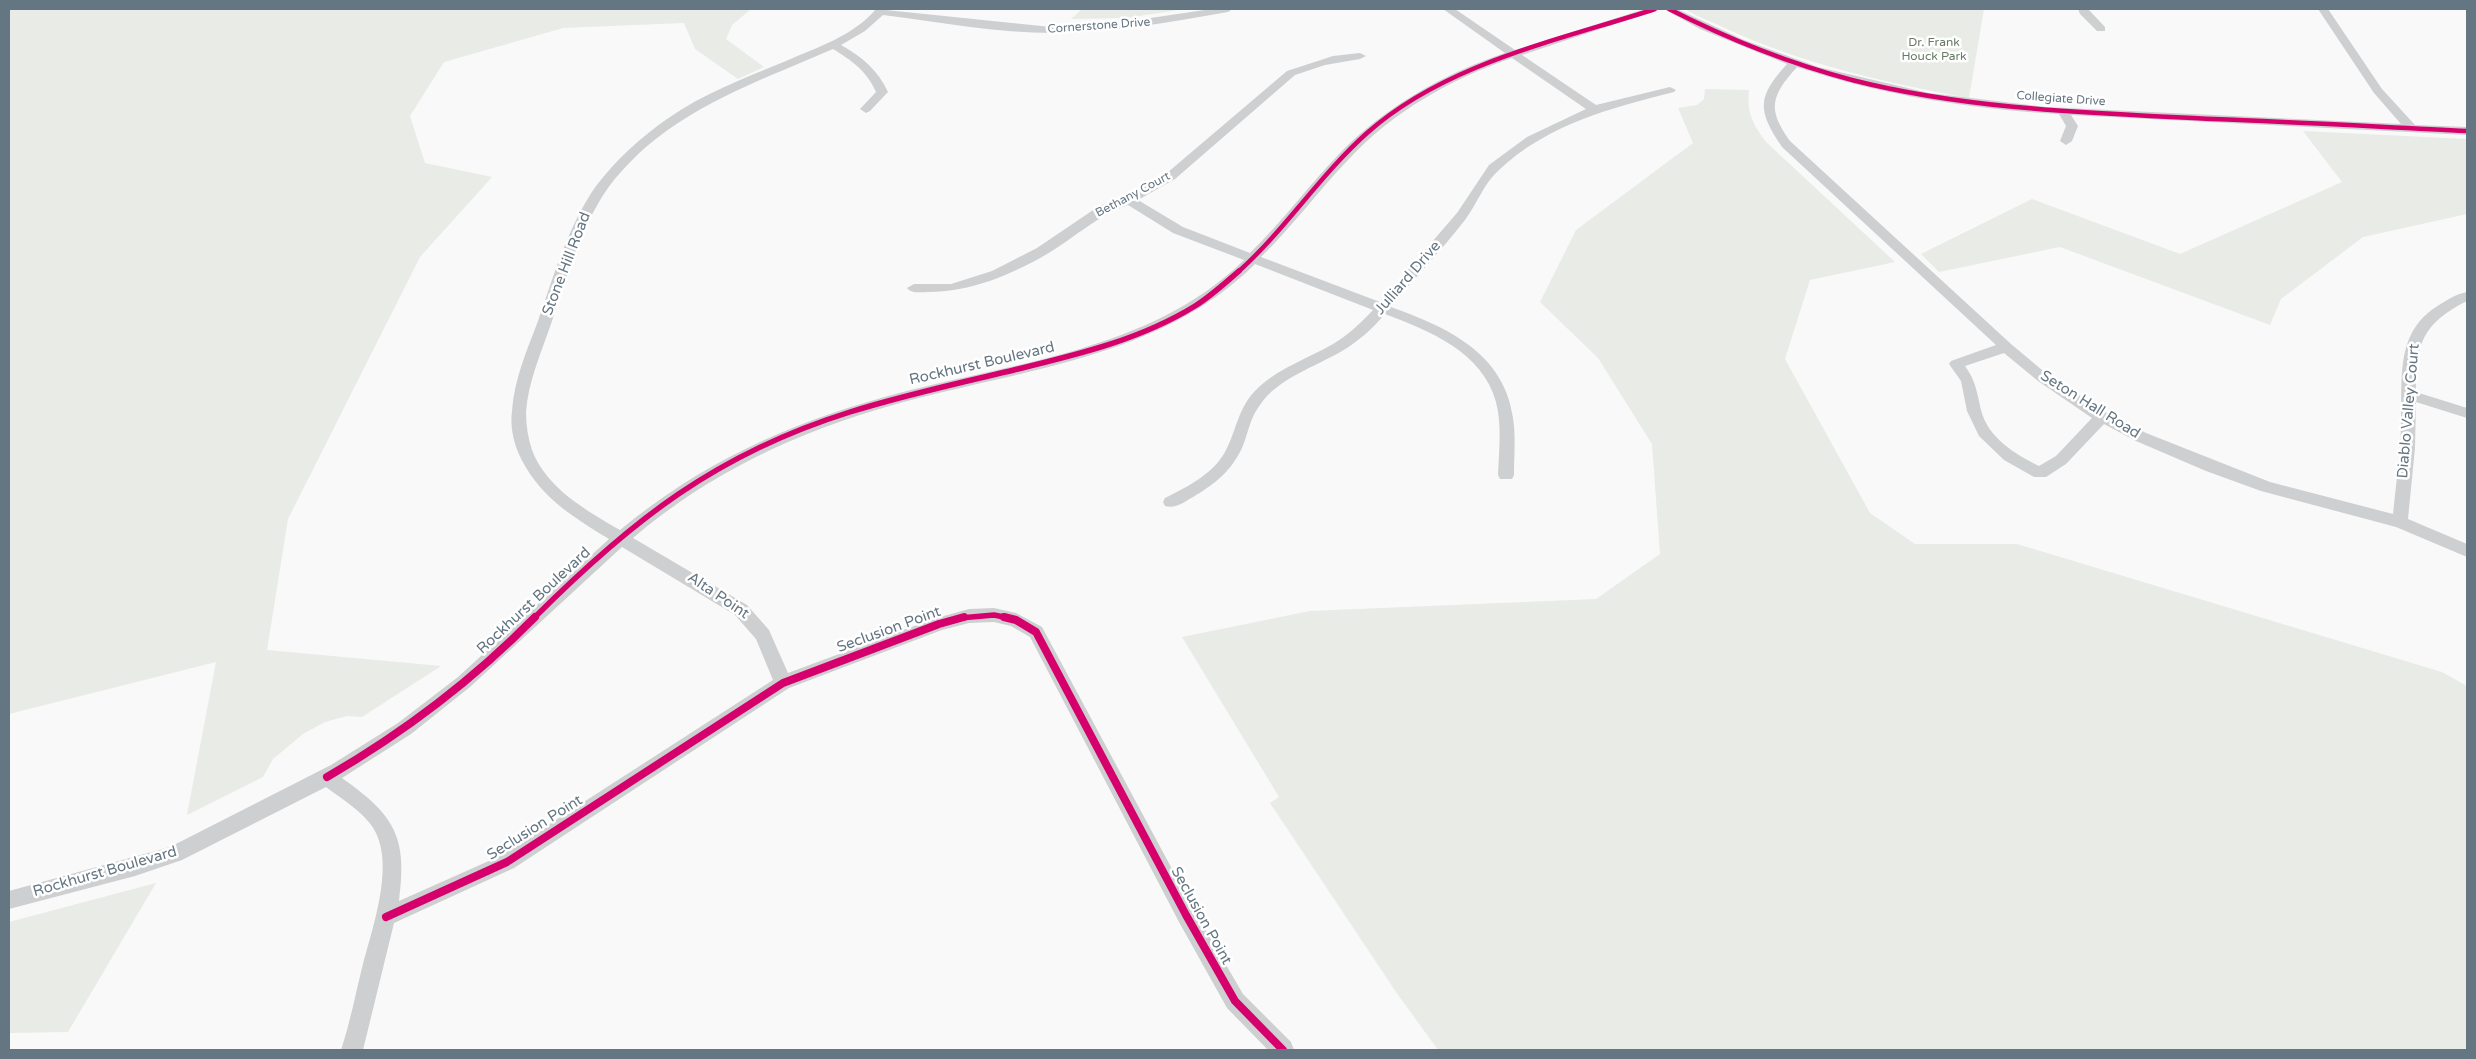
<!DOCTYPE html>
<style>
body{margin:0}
#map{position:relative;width:2476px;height:1059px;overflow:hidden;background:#f9f9f9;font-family:"Varela Round",sans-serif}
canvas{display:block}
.frame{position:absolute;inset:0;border:10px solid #657683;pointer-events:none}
</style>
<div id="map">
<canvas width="2476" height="1059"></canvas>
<div class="frame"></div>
</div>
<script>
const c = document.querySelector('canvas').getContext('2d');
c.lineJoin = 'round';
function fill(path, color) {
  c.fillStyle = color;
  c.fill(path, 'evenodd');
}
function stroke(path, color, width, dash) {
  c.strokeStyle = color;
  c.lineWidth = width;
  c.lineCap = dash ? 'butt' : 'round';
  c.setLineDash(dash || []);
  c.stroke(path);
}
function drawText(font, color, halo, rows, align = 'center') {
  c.font = font + ' "Varela Round",sans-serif';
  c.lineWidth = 5;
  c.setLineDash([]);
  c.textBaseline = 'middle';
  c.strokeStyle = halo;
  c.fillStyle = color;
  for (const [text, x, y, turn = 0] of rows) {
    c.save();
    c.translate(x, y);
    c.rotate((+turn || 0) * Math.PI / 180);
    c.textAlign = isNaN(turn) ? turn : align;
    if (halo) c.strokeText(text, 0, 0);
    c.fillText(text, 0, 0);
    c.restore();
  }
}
const green = new Path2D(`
 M9 9H751L732 25 726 39 764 67 738 79 695 49 684 23 563 28 444 62 410 116 425 163 492 177 420 257 288 519 267 650 441 666 362 717 347 716 325 722 303 734 273 759 263 777 187 815 216 662 9 714Z
 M1082 9H1185L1126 18 1071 19Z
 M1685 9H1984L1969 98C1886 83 1803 64 1727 29 1713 22 1697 17 1685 9Z
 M1705 89 1749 90C1747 113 1752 123 1766 142L1895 262 1810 280 1785 359 1870 513 1915 544H2017L2442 672 2467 686V1050H1438L1396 992 1270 803 1279 797 1182 637 1310 611 1596 599 1660 554 1652 444 1598 358 1540 302 1576 230 1693 143 1678 108 1697 105 1704 99Z
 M2303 131 2467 139V214L2363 237 2281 299 2270 325 2060 247 1939 272 1921 254 2032 199 2180 254 2342 182Z
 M156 883 68 1032 9 1033V922Z`);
const minor = new Path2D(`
 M876 9 1051 27 1117 23 1211 9H1233L1228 12C1170 22 1113 33 1054 33 997 33 939 22 883 15L865 31 841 45C862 57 878 70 888 92L870 111 866 113 860 109 876 92C867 71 851 60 833 49 767 78 701 100 646 147 628 163 611 181 599 202 577 239 565 281 552 321 542 351 528 381 526 412 526 425 528 438 532 450 546 488 587 511 620 530 701 463 787 424 888 396 1008 363 1150 352 1244 260L1173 233 1128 205C1097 216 1074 238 1047 254 1011 275 970 292 928 292 921 292 912 294 907 288L914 284H951L992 271 1037 248 1099 206 1125 197 1167 173 1287 71 1333 56 1360 53 1366 56 1360 59 1325 65 1295 75 1175 179 1138 200 1183 227 1250 253C1282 222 1309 185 1340 153 1385 107 1443 74 1505 53L1443 9H1455L1515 50 1645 9H1660L1522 55 1596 105 1670 87 1676 90 1674 92C1611 108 1548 124 1499 170 1484 183 1477 204 1465 220 1442 250 1415 277 1391 307 1446 327 1504 352 1513 418 1516 437 1514 456 1514 475L1512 479H1500L1498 475C1499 451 1502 425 1496 402 1482 351 1429 331 1385 314 1372 329 1359 341 1342 351 1315 367 1278 378 1260 405 1252 415 1249 428 1245 440 1236 467 1217 483 1193 497 1184 502 1176 509 1165 506L1163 502 1165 498C1187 487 1213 474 1225 452 1236 432 1238 408 1255 391 1276 369 1307 359 1333 344 1348 335 1361 323 1373 310L1255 264C1160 359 1016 370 893 405 797 432 709 473 633 538L747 605 769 630 788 673 933 619 969 609 994 608 1016 613 1042 627 1193 908 1243 994 1291 1042 1294 1050H1268L1227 1008 1179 922 1030 637 1011 626 994 622 969 623 942 630 789 688 514 868 394 923 363 1050H341C350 1023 355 996 362 968 371 932 394 870 376 833 367 814 343 800 326 787L182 860 135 876 9 909V891L170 847 331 765 398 723 458 677 609 539C571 516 536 494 518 452 513 440 510 424 512 411 514 380 527 350 538 321 554 275 568 226 596 186 616 160 641 137 667 119 704 93 745 78 786 61 818 47 853 36 876 9ZM1512 58 1586 109 1527 137 1489 165 1457 213 1380 302 1261 257C1292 227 1318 191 1348 160 1392 112 1451 79 1512 58ZM622 547 735 615 756 639 773 680 500 856 399 901C408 836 394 815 342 778L411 734 470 687Z
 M1664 9H1677L1744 40 1818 67 1929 93 2046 107 2401 124 2374 93 2318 9H2328L2382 89 2415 125 2467 127V135L2071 115 2078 126 2072 141 2066 145 2060 141 2066 126 2059 114C1970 109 1881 95 1797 67 1771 96 1767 109 1790 141L2011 344 2048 375 2107 413 2146 433 2270 482 2393 514C2396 485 2400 455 2401 426 2403 382 2394 334 2436 307 2445 301 2456 294 2467 292V301C2423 323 2415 344 2416 392L2467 408V418L2416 402 2415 448 2408 519 2467 544V557L2396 527 2261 491 2206 471 2136 441 2104 424 2066 464 2046 477H2034L2004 460 1979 436 1967 411 1961 381 1949 364 1951 361 1996 345 1782 147C1757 110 1757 97 1787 64L1700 29ZM2004 353 2038 381 2092 418 2056 456 2039 466C2015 454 1988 438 1981 410 1977 393 1976 381 1965 366Z
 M2078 9H2088L2105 27V31H2097L2080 14Z`);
const cyclewayFar2 = new Path2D(`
 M1669 9C1728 39 1788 63 1852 80 1970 110 2092 113 2213 119 2298 122 2382 127 2467 131
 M1238 272C1285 230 1320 175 1367 133 1446 63 1557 41 1655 9`);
const cyclewayFar1 = new Path2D(`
 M534 618C632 520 716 454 850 412 904 395 959 383 1014 370 1076 355 1140 340 1195 306 1211 296 1225 283 1239 271
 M960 618 994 615 1009 618`);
const cycleway = new Path2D(`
 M1004 617 1016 620 1036 632 1186 915 1235 1001 1283 1050
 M327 777C403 733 473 680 535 617
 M386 917 507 862 783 683 939 624 964 617`);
const farStreetnames = [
 ["Cornerstone Drive",1099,26,-4],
 ["Collegiate Drive",2061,99,4],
 ["Bethany Court",1133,195,-28]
];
const farParknames = [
 ["Dr. Frank",1934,43],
 ["Houck Park",1934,57]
];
const streetNames = [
 ["Stone Hill Road",567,264,-69],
 ["Julliard Drive",1408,278,-49],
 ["Rockhurst Boulevard",982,364,-13],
 ["Seton Hall Road",2090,405,32],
 ["Diablo Valley Court",2409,411,-85],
 ["Alta Point",718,596,34],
 ["Rockhurst Boulevard",534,601,-43],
 ["Seclusion Point",889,630,-20],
 ["Seclusion Point",535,828,-32],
 ["Rockhurst Boulevard",105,872,-16],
 ["Seclusion Point",1201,916,61]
];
fill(green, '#e8ebe6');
fill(minor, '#cecfd0');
stroke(cyclewayFar2, '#d6006c', 4.5);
stroke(cyclewayFar1, '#d6006c', 5.5);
stroke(cycleway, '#d6006c', 8);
drawText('12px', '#657683', '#fff', farStreetnames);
drawText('12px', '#687a64', '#fff', farParknames);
drawText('15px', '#657683', '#fff', streetNames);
</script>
